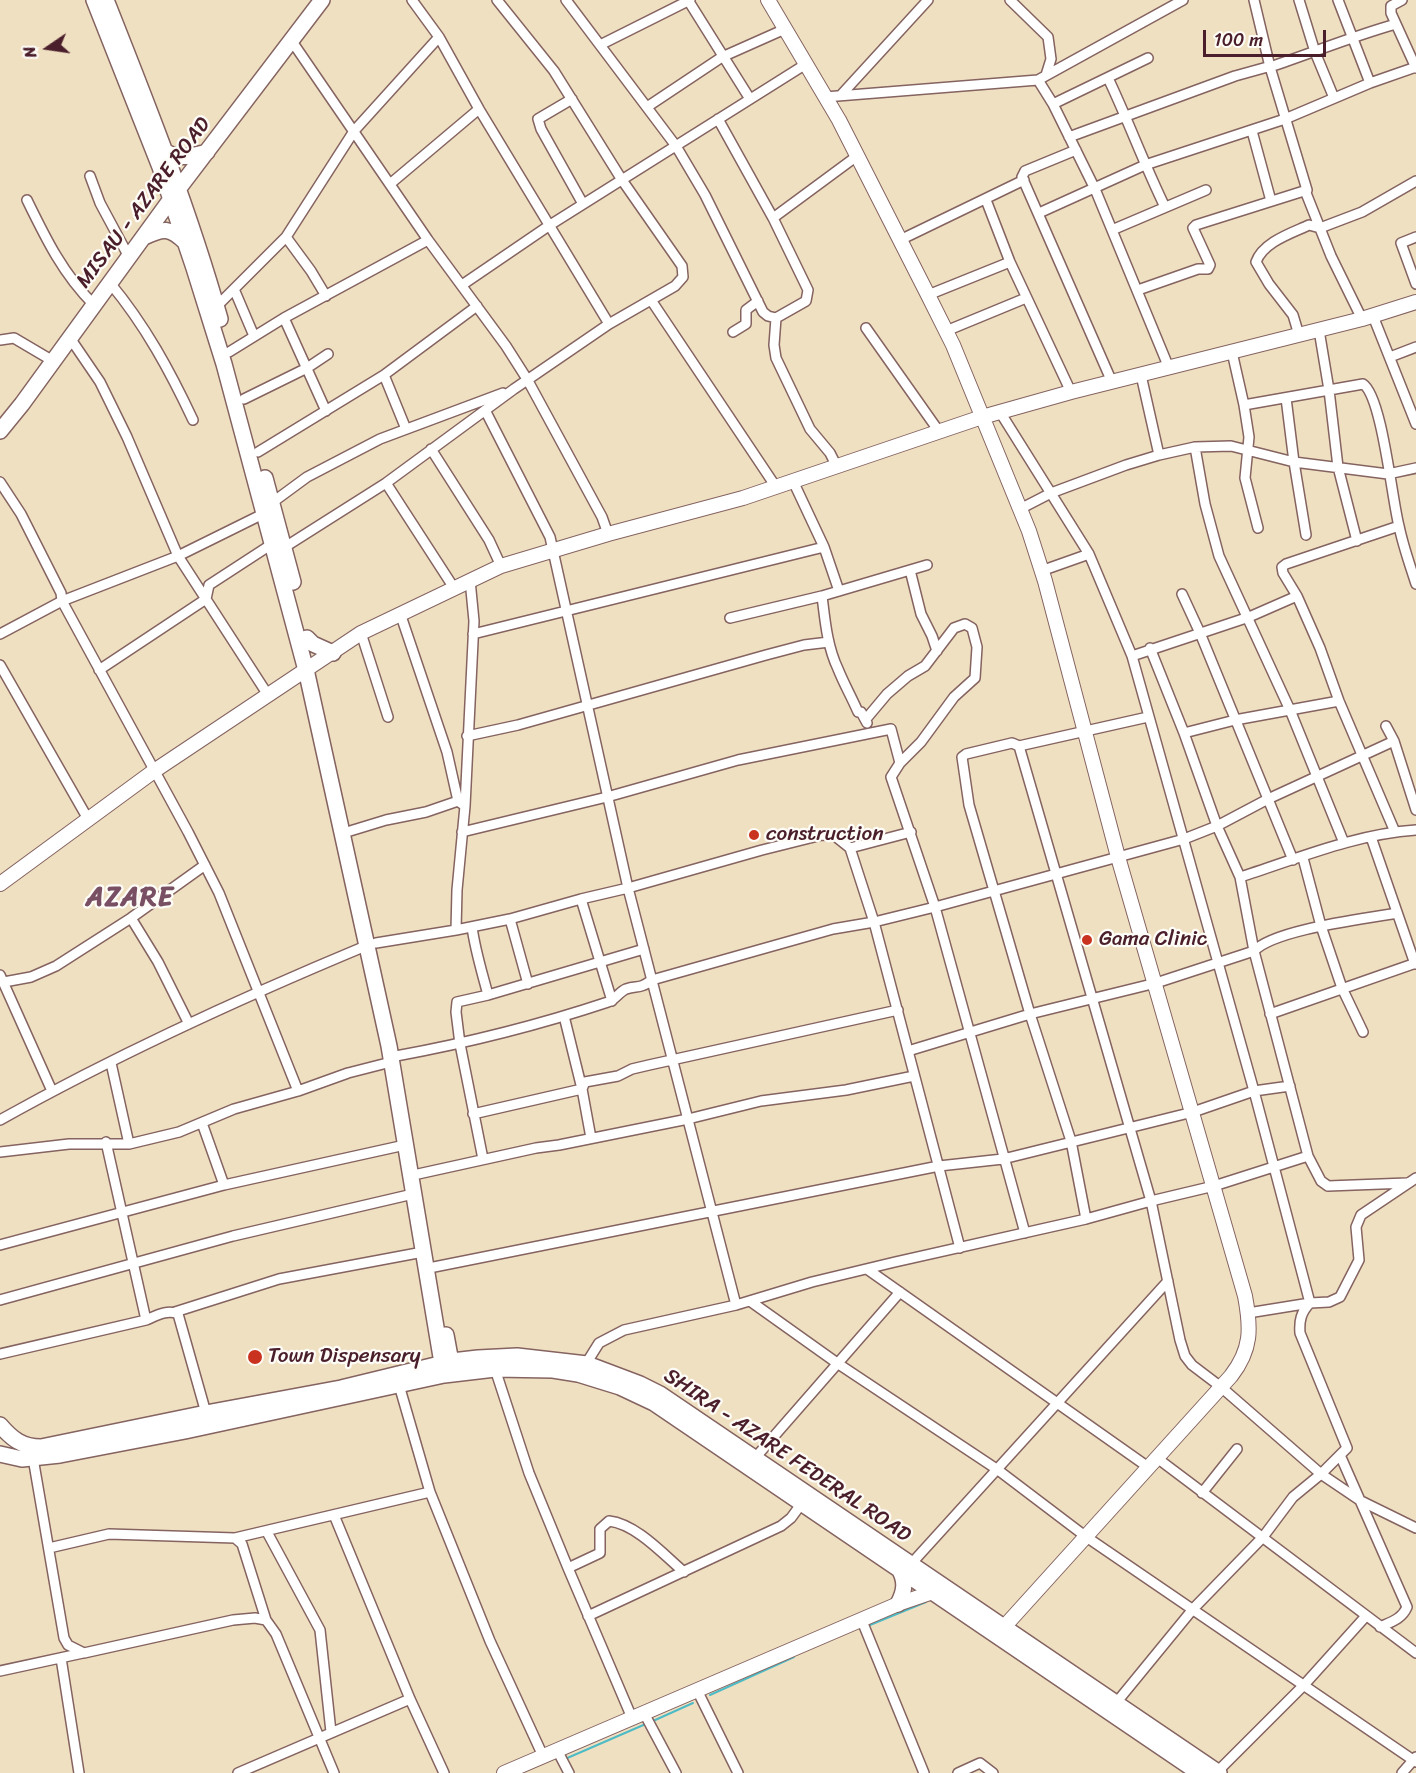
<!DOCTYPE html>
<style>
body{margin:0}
#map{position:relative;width:1416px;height:1773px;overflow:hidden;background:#f0e0c2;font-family:Sriracha,sans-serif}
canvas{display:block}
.north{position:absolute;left:18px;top:18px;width:60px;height:60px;-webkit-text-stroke:4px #fdfcf7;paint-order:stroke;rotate:257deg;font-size:16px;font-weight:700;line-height:24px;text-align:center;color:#4a1f2b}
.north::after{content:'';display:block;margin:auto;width:21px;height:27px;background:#4a1f2b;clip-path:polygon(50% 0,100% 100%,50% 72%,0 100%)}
.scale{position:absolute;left:1203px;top:30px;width:123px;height:27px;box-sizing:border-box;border:3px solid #4a1f2b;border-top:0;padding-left:8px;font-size:18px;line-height:21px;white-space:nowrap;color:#4a1f2b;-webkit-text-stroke:4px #fdfcf7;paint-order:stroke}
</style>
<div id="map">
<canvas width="1416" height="1773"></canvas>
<div class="north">N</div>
<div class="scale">100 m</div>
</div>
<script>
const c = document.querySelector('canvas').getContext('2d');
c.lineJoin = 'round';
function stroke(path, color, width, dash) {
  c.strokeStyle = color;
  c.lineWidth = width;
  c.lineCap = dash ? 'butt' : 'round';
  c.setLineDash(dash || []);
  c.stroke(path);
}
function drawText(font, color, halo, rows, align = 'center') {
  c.font = font + ' Sriracha,sans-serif';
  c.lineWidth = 4.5;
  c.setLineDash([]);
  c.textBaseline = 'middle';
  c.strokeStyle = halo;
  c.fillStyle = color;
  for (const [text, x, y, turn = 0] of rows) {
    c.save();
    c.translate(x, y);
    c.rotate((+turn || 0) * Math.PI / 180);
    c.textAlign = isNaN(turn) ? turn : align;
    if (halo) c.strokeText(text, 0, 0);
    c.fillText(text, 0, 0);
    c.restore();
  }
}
const stream = new Path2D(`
 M870 1625 926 1602
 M710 1695 794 1657
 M653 1721 693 1703
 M565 1759 648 1723`);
const street = new Path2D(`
 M412 0 439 37 479 109 609 324
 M566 0 676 146 705 195 763 312 768 316 776 318 806 301 808 290 773 218 718 119
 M688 0 750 99
 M1010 0 1048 37 1051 59 1046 75
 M1254 0 1270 67 1307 190 1306 193 1331 256 1362 319
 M1299 0 1315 52 1334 98
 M1338 0 1370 83
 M1402 0 1391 6V13L1416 68
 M291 40 428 240 506 346 527 379 602 517 608 534
 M600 45 690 0
 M1270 67C1312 53 1353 36 1396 24
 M1108 78C1128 120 1144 164 1165 207
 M1038 80 1053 104 1095 189 1169 368
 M841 95 928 0
 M825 97 1038 80 1183 0
 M572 99 538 119 541 129 583 204
 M1053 104 1148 58
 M647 107 722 57 785 29
 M1252 131 1271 201
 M1069 137 1235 76 1271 66
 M1076 150 1025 171 1022 177 1112 382
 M90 176 100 203 129 257
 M390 184 479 109
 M27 200C46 239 63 274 94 305
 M986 200 1010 262 1071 392
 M1039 213 1145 165 1285 119 1370 83 1416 67
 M773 218 857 156
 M1112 230 1206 190
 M286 237 311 271 326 296
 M1416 237 1401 243 1416 284
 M900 240 1024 180
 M110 283C145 325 170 371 193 420
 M462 285 550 225 806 64
 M234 289 254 336
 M1138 290 1198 269H1208L1210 265 1193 228 1196 225 1307 190
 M928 295 1010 262
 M651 300 776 487
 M217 306 286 237 354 131 439 37
 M1373 316 1416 424
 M284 318 326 411
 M776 318 774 345 776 358 810 429 830 453 836 465
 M866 328 938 430
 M1319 330 1329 390 1338 467 1357 541
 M946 331 1026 298
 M733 332 746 324V310L758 301
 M1299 335 1293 315 1269 284 1256 262C1263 242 1292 233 1309 225L1320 228 1362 212 1416 181
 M70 338 100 382 127 437 178 556 268 695
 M0 340 14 338 53 361
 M229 352 284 318 428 240
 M1232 352 1244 405 1249 437 1245 478 1258 528
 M1390 357 1416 347
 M384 375 406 429
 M1141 375 1159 455
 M1286 398 1294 462 1306 535
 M244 399 307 368 328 354
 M1244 405 1363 384C1382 396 1392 500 1399 526 1403 546 1410 565 1416 584
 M485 410 550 537 628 888 736 1305
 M1000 412 1089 554 1132 656 1254 1091 1310 1303 1329 1302 1340 1297 1359 1260 1356 1227 1361 1215 1416 1178
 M1195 447 1205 504 1219 556 1290 710 1344 843
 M431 449 489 540 501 566
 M258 452 384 375 477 306
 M793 481 824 547 839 591
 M0 482 21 514 61 593 62 601 188 832 219 893 298 1091
 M386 483 454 588
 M273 502 307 477 380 439 503 393
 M1020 509 1051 493 1126 465 1159 455 1195 447 1231 446 1294 462 1388 474 1416 468
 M285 547 386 483 514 389 609 324 675 286 683 277 682 266 622 180 554 71 497 0
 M910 570 921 614 932 636 937 651
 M1041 571 1089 554
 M1182 594 1200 633 1293 860
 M822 596C825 620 827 646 838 669 844 684 852 698 858 712H861L867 723
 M400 613 447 752 458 801 465 806
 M730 618 822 596 927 565
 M361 633 388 717
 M0 634 62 601 178 556 265 513
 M473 634 824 547
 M1150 648 1184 733 1217 826 1240 877 1254 951 1308 1156 1321 1181 1328 1186 1407 1183
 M1132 656 1249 617 1297 596
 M0 665 88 819
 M99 670 206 599 209 585 272 544
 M866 719 887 694 908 676 925 666 954 628 965 624 972 628 977 647 975 678 954 697 921 742 900 763 891 777 935 907 1025 1233
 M1386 726 1394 741 1416 810
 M1184 733 1235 720 1339 701
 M467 736 518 725 766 655 804 645 829 642
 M1019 746 1151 1201 1180 1340 1185 1356 1192 1365 1221 1387 1321 1474 1361 1501 1416 1528
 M350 831 386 820 426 812 458 801
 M462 832 607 797 738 760 891 729 900 763
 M1395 832 1339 701 1320 648 1297 596 1283 573 1282 567 1286 564 1399 526
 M1371 837 1415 964
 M850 848 911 832
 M1303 858 1321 926 1342 988 1363 1032
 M1240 877C1297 859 1355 834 1416 830
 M581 899 612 1001
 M131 918 158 962 189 1024
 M510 919 528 984
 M472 927C475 950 482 972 488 995
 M456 930 457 890 465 806 474 621 470 580
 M376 943 456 930 510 919 581 899 628 888 762 850 822 835 835 836 850 848 874 922 960 1248
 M0 975 52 1091
 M4 982 31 977 56 966 131 918 205 865
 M1270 1014 1416 963
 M564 1016 582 1089 591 1138
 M908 1051 1030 1014 1156 983 1254 951C1275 929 1365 919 1397 913
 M396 1056C467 1043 539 1025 608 1002 615 1000 619 992 626 989 638 985 638 990 652 980L833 929 874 922 935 907 1184 839 1217 826 1268 799 1394 741
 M111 1063 129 1144
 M473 1114 582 1089 585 1082 618 1076 632 1069 649 1065 898 1010
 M0 1120C118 1054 243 997 368 945
 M202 1123 224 1185
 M106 1142 146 1320
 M0 1152 69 1144H129L179 1132 234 1109 298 1091 348 1073 391 1062
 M483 1159 460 1044 456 1012 457 1002 488 995 644 949
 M418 1174 536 1148 559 1145 688 1119 761 1101 846 1090 914 1076
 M1086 1219 1071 1141 1030 1014 969 805 962 757 966 754 1012 743 1019 746 1148 717
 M0 1245 224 1185 405 1145
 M434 1267 939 1166 1003 1159 1193 1112 1254 1091 1290 1086
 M867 1269 1148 1467
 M0 1300 233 1236 413 1194
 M750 1301 837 1363 998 1470 1085 1536 1416 1762
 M175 1312 279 1279 423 1252
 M0 1354 146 1320C156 1316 167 1309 178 1314L206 1413
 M584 1367 599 1343 624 1330 736 1305 812 1282 895 1262 1086 1219 1151 1201 1214 1186 1308 1156
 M495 1369 529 1473 568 1568 632 1718
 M399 1385 430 1492 490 1641 543 1756
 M1340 1455 1407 1607C1402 1619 1391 1622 1380 1627
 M33 1458 64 1638 68 1645 84 1653 233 1620 255 1618 266 1620 276 1634 334 1773
 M755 1458 900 1292
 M1157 1458 1416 1653
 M1202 1493 1237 1449
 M334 1515 410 1699 444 1773
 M267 1532 320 1630 331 1732
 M235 1538 430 1492
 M49 1548 109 1534 235 1538 242 1544 266 1620
 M911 1564 1168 1281
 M568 1568 600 1553V1529L609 1521C636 1524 663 1554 684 1572
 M588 1616 781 1526 791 1518 802 1503
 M862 1621 924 1773
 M61 1658 79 1773
 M0 1671 83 1653
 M697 1690 738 1773
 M1116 1703 1193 1609 1263 1537 1293 1497 1321 1474 1347 1448 1300 1333C1299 1321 1301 1312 1310 1303L1248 1313
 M644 1713 676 1773
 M557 1750 569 1773
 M238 1773 410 1699
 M958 1773 980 1763 993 1773
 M1216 1773 1304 1685 1366 1616
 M1402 1773 1416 1757`);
const secondary = new Path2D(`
 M768 0 839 120 928 295 953 345 1029 531 1045 581 1118 857 1245 1296C1251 1328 1252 1349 1231 1376L1004 1627
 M0 884 154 771 361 633 501 566 608 534 743 498 982 417 1071 392 1362 319 1416 302
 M504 1773 898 1604 933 1592`);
const primary = new Path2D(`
 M94 0 160 167 194 268 224 364 307 674 389 1046 444 1375
 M106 0C148 106 189 209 220 319
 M166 152C180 160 192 156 207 152
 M144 237C163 228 170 227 185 242
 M0 431 22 404 179 188 322 0
 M265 478 293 582
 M307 638 313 644 333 653
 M446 1335 453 1373
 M0 1425C12 1439 22 1447 41 1447L206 1413 341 1388 452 1361 478 1358 517 1356 587 1364 640 1384 660 1394 1219 1773
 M0 1454 22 1459 60 1455 185 1431 444 1375 495 1369 553 1370 578 1374 620 1387 654 1403 1199 1773
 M898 1604C905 1591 906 1581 899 1569`);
const markers = [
 [754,835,6,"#c8321e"],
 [1087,940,6,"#c8321e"],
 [255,1357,8,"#c8321e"]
];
const streetNames = [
 ["MISAU - AZARE ROAD",144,203,-53],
 ["SHIRA - AZARE FEDERAL ROAD",787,1456,34]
];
const poiNames = [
 ["construction",766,835],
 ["Gama Clinic",1099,940],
 ["Town Dispensary",268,1357]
];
const districtNames = [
 ["AZARE",130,898]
];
stroke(stream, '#4dbbc5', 2);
stroke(street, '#846360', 12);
stroke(secondary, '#846360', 16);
stroke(primary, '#846360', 18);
stroke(street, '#fff', 9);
stroke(secondary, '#fff', 14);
stroke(primary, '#fff', 15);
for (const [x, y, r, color] of markers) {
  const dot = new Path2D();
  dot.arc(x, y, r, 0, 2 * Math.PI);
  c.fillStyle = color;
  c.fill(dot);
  stroke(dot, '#fdfcf7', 2);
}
drawText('21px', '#4a1f2b', '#fdfcf7', streetNames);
drawText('21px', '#4a1f2b', '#fdfcf7', poiNames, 'left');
c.letterSpacing = '1.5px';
drawText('bold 27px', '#784f63', '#fdfcf7', districtNames);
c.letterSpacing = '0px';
</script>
